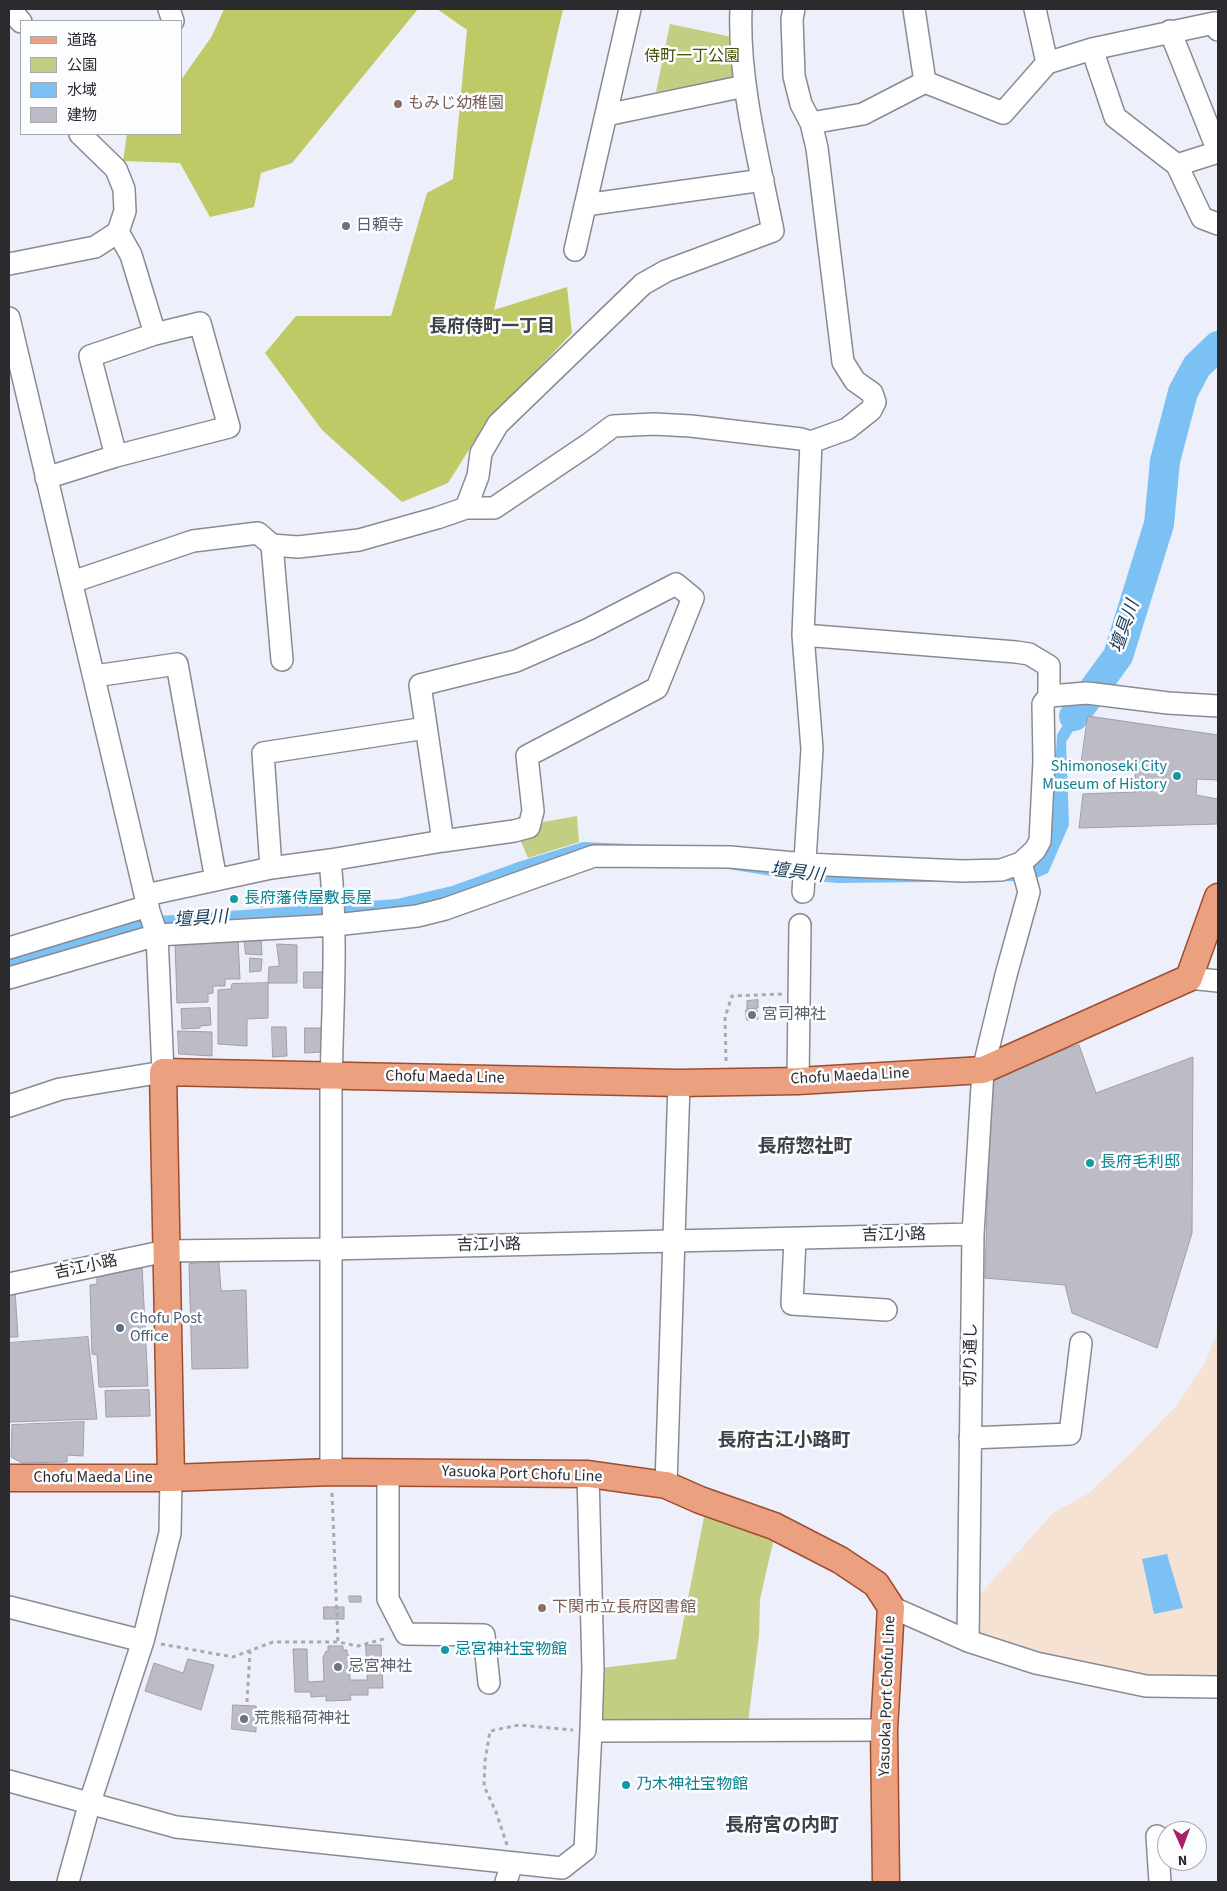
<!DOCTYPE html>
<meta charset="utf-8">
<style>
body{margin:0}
#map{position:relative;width:1227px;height:1891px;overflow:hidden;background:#edeffa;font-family:"Source Sans 3","Noto Sans JP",sans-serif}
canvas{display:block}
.frame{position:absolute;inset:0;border:10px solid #2b2b2f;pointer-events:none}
.legend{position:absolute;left:20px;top:20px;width:162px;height:115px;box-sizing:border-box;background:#fcfdff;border:1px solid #a8a9ac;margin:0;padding:6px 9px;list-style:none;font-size:15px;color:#2b2b2f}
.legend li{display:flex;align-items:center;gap:10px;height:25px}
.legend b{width:25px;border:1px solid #a8a9ac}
.north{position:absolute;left:1157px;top:1821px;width:50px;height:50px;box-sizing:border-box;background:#fcfdff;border:1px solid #a8a9ac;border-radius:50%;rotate:178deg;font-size:14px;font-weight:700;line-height:20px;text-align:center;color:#2b2b2f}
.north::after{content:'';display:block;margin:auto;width:18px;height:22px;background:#a92065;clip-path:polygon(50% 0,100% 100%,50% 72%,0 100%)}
</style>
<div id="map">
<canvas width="1227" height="1891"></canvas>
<div class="frame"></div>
<ul class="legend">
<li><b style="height:6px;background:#eba080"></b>道路</li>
<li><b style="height:14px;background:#c4ce82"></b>公園</li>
<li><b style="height:14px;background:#7bc1f3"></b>水域</li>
<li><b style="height:14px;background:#bdbbc6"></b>建物</li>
</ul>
<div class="north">N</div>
</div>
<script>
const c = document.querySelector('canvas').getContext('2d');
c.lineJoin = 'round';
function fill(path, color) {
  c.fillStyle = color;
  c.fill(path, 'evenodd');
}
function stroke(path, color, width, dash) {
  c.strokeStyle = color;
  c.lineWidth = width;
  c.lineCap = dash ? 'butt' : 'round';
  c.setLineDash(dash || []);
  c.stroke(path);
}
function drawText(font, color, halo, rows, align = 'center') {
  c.font = font + ' "Source Sans 3","Noto Sans JP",sans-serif';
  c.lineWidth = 5;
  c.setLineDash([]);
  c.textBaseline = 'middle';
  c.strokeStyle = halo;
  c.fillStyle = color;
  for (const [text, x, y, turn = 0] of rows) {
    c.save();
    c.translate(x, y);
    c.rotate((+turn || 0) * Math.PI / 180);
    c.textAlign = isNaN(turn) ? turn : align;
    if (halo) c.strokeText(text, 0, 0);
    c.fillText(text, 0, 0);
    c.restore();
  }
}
const education = new Path2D(`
 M1218 1329V1687L1146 1686 968 1641V1608L1053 1513 1089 1493 1132 1452 1177 1405 1206 1361Z`);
const green = new Path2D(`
 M670 24 732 37 733 79 656 92Z
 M577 816 579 842 528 858 520 839 537 836 543 822Z
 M705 1512 775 1534 760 1599 759 1635 747 1730 591 1731 593 1669 676 1659Z`);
const forest = new Path2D(`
 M224 9H418L292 163 261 173 254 207 210 217 180 163 123 161 127 134H181V80L212 36Z
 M437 9H563L494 310 567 287 572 333 484 426 448 483 402 502 322 430 265 353 296 316H391L427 193 453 179 467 30Z`);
const water = new Path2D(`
 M1082 698H1094L1066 742 1069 825 1048 873 1032 880 1018 881 837 883 784 878 722 868 713 862 610 850 410 911 134 930 9 972V953L132 918 397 899 452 886 518 862 583 842 721 848 730 861 1031 867 1040 861 1052 825 1057 735 1068 716Z
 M1167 1554 1183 1608 1154 1614 1142 1559Z`);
const river = new Path2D(`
 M1074 716 1118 656 1159 524 1165 461 1183 392 1197 366 1218 346`);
const building = new Path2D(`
 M1088 716 1218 735V780L1197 779 1196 795 1218 799 1217 824 1079 828 1083 794 1135 792V772L1081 765Z
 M244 936H261L262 955 246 954Z
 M238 938 240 979H225V986H213V993L208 994V1002L177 1003 175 942Z
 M277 944 297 945V983H268L269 967 279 966Z
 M250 958 262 959 261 971 250 972Z
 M304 972H325V988H304Z
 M268 983V1018L247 1019V1046L218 1044V990L231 989 232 984Z
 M758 1000V1008L747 1009V1001Z
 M210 1008 211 1025 200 1026V1028L182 1029 181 1009Z
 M746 1010H757L758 1019 747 1020Z
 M272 1027H286L287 1056 273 1057Z
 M305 1028H322V1052L305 1053Z
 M178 1031 212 1032V1056L179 1054Z
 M1079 1045 1096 1093 1193 1057 1192 1233 1157 1348 1072 1313 1065 1285 985 1278 991 1076Z
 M219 1263 221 1291 246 1290 248 1368 192 1369 189 1264Z
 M142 1265 148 1386 99 1387 97 1355 92 1354 90 1285 97 1284V1272Z
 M9 1290H15L18 1337H9Z
 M88 1337 97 1419 9 1422V1343Z
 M149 1390 150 1416 106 1417 105 1391Z
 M84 1422 83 1456 67 1455V1462L22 1463 11 1457 12 1425Z
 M349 1596H361V1602H350Z
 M324 1607H344V1619H324Z
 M366 1645H381L383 1688H368V1695H350L351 1700 326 1701V1696L311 1697V1692H295L293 1649H307L308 1682 324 1681 323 1656 325 1655V1652L328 1651V1646H343V1650H347V1655H349L350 1680H367Z
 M188 1659 214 1665 201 1710 145 1691 154 1663 183 1673Z
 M233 1705 256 1706V1732L232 1729Z`);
const path = new Path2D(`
 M255 889 259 893 262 911
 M726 1061 725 1017 732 996 782 994
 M332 1493 338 1642
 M161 1644 233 1657 273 1642H338L358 1646 387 1638
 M247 1702 250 1651
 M507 1845 496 1812 484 1786 485 1761 490 1731 519 1725 573 1730`);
const minor = new Path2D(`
 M10 9 21 22
 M169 9 173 21
 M914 9 925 82 1003 113 1047 63 1092 49 1214 23 1218 30
 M1035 9 1047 63
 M1170 31 1218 151
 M1092 49 1115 117 1177 165 1202 218 1218 224
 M606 115 745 86
 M811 123 863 114 925 82
 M1177 165 1218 152
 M585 205 763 180
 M118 232 131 255 155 334
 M575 250 630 9
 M9 264 95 247 118 232 125 211 124 189 116 169 80 134
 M9 318 149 911 157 935 163 1072 60 1089 9 1106
 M46 478 116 456 229 427 200 323 155 334 90 356 116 456
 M466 508 478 476 481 453 498 424 643 284 666 271 773 231C759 160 738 81 741 9
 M272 545 282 660
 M72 582 193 541 258 533 272 545 298 547 359 540 437 518 466 508H494L589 444 613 426 654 424 691 426 801 439 811 442 847 429 871 410 875 402 872 393 855 381 843 362 817 148 811 123 801 104 794 76 792 19 794 9
 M803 635 1016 652 1029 654 1049 666V696
 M95 676 177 664 216 880
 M330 860C338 938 332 1013 331 1090 330 1218 331 1345 331 1472
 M271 868 263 753 426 728
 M803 892 812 749 803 635 811 442
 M146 895 271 868 330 860 443 841 514 831 529 827 533 811 527 756 657 688 693 598 676 584 589 629 516 661 420 685 443 841
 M9 948 148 906
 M9 978 157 935 335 925 417 916 445 909 594 856 730 857 805 864 962 871 1001 870 1021 863 1035 850 1040 841 1044 761 1043 704 1049 696 1087 693 1168 703 1218 706
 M1189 978 1218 981
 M798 1081 800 925
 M795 1239 792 1304 886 1310
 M9 1284 166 1251 330 1249 973 1234
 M970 1438 1070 1434 1081 1343
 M388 1472V1599L406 1634 484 1635 489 1683
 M666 1485 679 1083
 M9 1607 143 1641
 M891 1607 968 1641 1036 1663 1146 1686 1218 1687
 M968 1641 973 1234 983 1070 1006 975 1029 892 1021 863
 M591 1731 884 1730
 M9 1781 176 1827 562 1868 585 1850 591 1731 593 1669 588 1474
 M1157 1836 1160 1882
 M68 1882 90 1802 143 1641 170 1533 171 1478
 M506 1882 512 1863`);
const major = new Path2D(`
 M9 1478H171L331 1472 588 1474 666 1485 700 1500 774 1526 840 1560 876 1584 891 1607 884 1730 886 1882
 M171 1478 163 1072 679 1083 798 1081 983 1070 1189 978 1218 897`);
const markers = [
 [398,104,5,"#8d6e63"],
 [346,226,5,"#6b7280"],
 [1177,776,5,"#0f9aa8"],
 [234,899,5,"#0f9aa8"],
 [752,1015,5,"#6b7280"],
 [1090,1163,5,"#0f9aa8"],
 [120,1328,5,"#5c6f8a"],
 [542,1608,5,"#8d6e63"],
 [445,1650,5,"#0f9aa8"],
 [338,1667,5,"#6b7280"],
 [244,1719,5,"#6b7280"],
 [626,1785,5,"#0f9aa8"]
];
const parkNames = [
 ["侍町一丁公園",692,57]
];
const educationNames = [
 ["もみじ幼稚園",408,104],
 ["下関市立長府図書館",552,1608]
];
const worshipNames = [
 ["日頼寺",356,226],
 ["宮司神社",762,1015],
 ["忌宮神社",348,1667],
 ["荒熊稲荷神社",254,1719]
];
const cultureNames = [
 ["Shimonoseki City",1167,767,"right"],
 ["Museum of History",1167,785,"right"],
 ["長府藩侍屋敷長屋",244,899],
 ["長府毛利邸",1100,1163],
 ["忌宮神社宝物館",455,1650],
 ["乃木神社宝物館",636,1785]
];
const streetNames = [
 ["Chofu Maeda Line",850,1077,-3],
 ["Chofu Maeda Line",445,1078,1],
 ["吉江小路",894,1236,-1],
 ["吉江小路",489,1246,-1],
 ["吉江小路",86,1268,-12],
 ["切り通し",972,1355,-89],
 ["Yasuoka Port Chofu Line",522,1475,2],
 ["Chofu Maeda Line",93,1478],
 ["Yasuoka Port Chofu Line",888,1696,-88]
];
const serviceNames = [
 ["Chofu Post",130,1319],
 ["Office",130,1337]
];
const neighbourhoodNames = [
 ["長府侍町一丁目",492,328]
];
const waterNames = [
 ["壇具川",1126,627,-71],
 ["壇具川",797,874,7],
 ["壇具川",201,920,-4]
];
const quarterNames = [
 ["長府惣社町",805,1148],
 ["長府古江小路町",784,1442],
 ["長府宮の内町",782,1827]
];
fill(education, '#f5e2d2');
fill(green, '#c4ce82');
fill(forest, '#bfca67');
fill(water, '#7bc1f3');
stroke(river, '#7bc1f3', 30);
fill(building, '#bdbbc6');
stroke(building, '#a09ea9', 1);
stroke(minor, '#898b94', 24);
stroke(major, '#9f4d2d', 29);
stroke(path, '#a8a9b1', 3, [4, 4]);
stroke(minor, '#fff', 21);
stroke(major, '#eba080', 26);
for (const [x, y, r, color] of markers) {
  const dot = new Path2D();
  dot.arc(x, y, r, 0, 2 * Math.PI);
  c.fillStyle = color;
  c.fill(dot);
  stroke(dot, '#fcfdff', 2);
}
drawText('16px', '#484f00', '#fcfdff', parkNames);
drawText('16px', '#785e54', '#fcfdff', educationNames, 'left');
drawText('16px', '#5b616d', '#fcfdff', worshipNames, 'left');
drawText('16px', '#0d838f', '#fcfdff', cultureNames, 'left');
drawText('16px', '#2b2b2f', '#fcfdff', streetNames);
drawText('16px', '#4e5e75', '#fcfdff', serviceNames, 'left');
drawText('bold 18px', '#3e4048', '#fcfdff', neighbourhoodNames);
drawText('italic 18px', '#163c56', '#fcfdff', waterNames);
drawText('bold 19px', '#3e4048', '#fcfdff', quarterNames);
</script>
